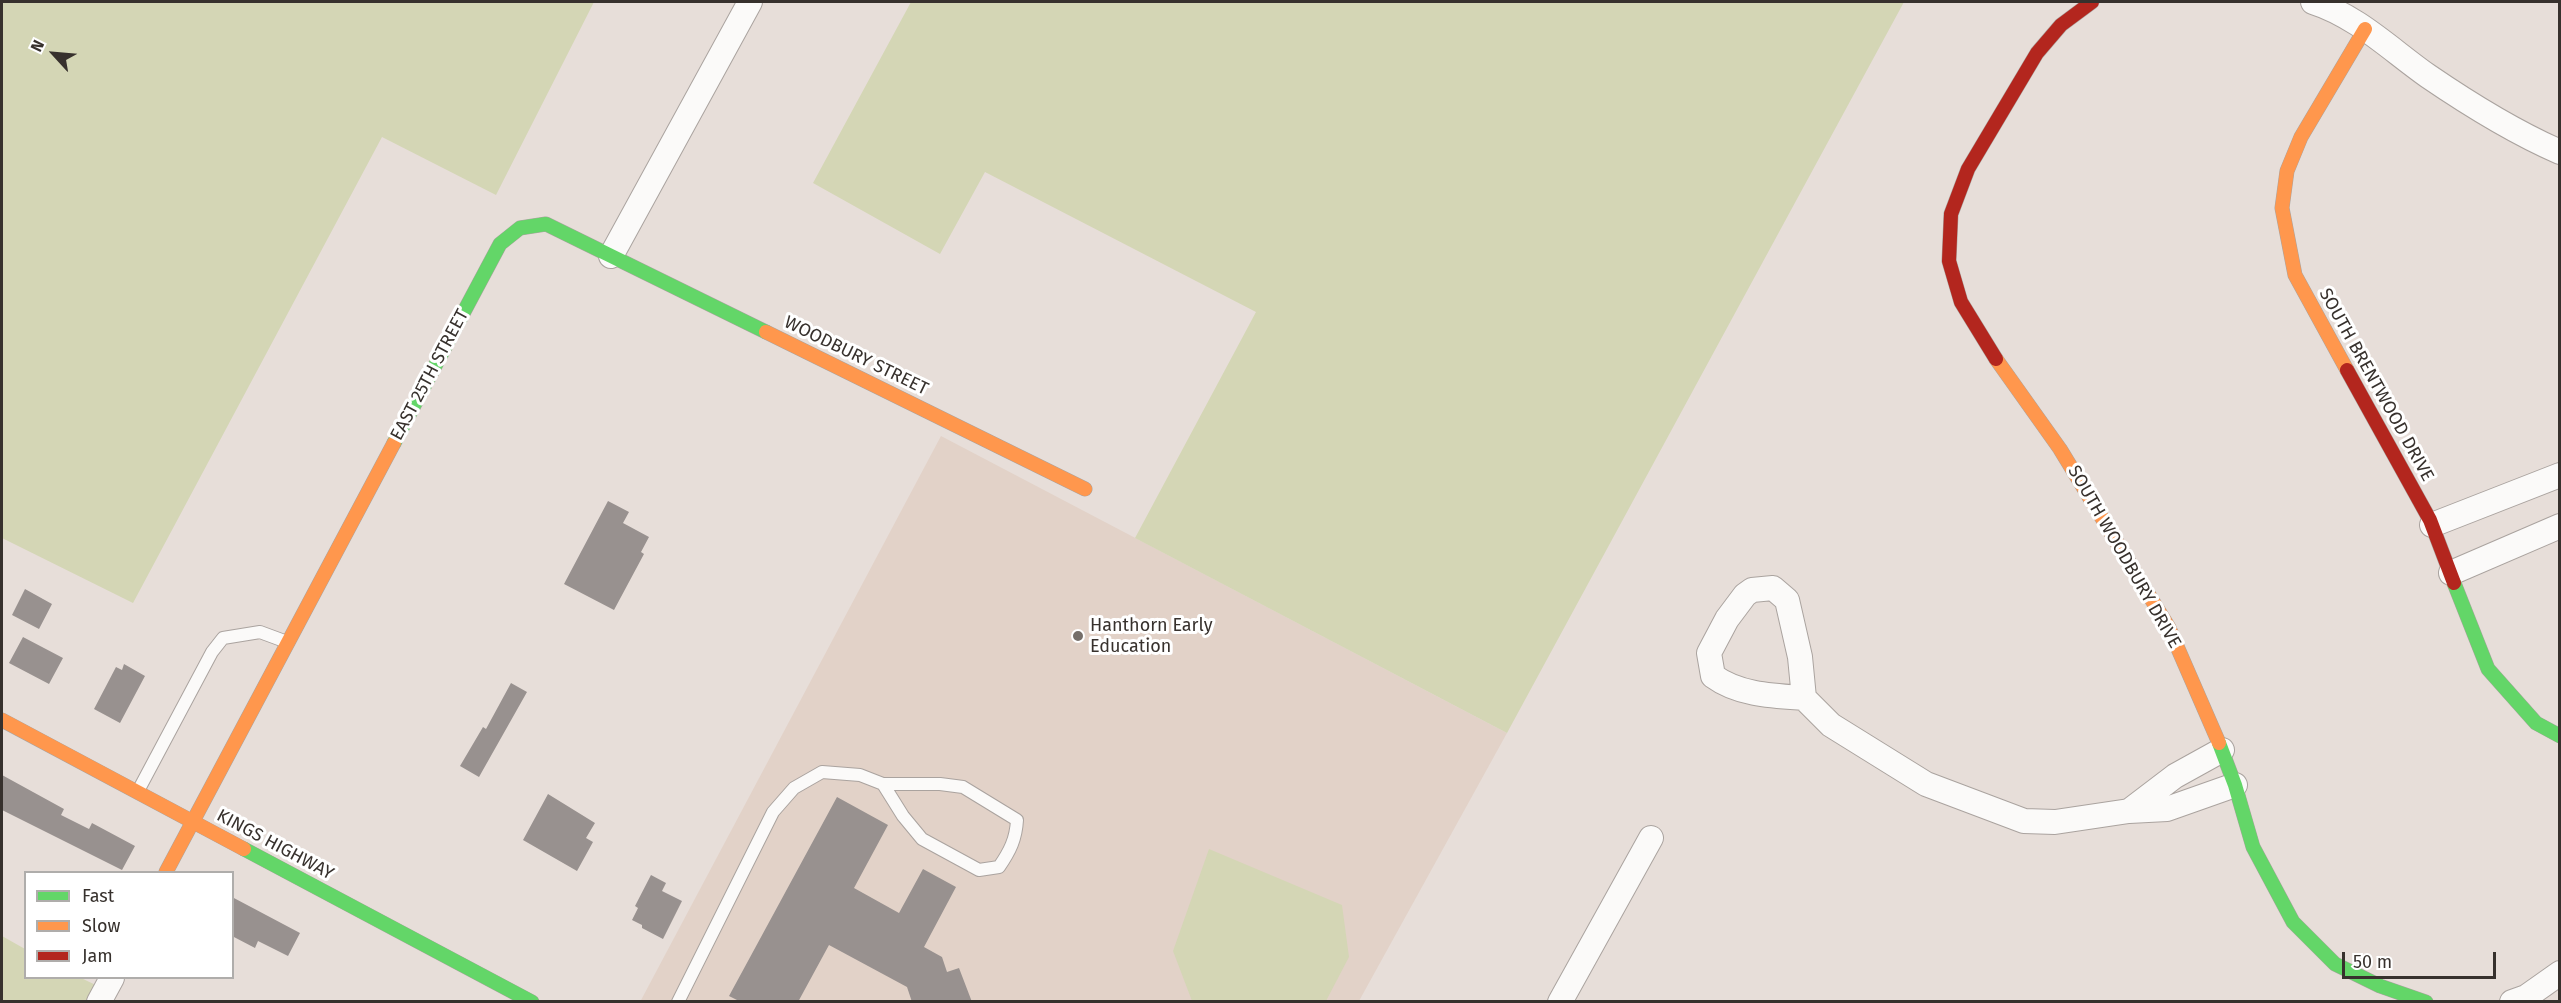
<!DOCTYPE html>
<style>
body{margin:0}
#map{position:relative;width:2561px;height:1003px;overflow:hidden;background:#e7ded9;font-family:"Fira Sans",sans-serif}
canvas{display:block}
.frame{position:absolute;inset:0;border:3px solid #37312d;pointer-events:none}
.legend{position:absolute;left:24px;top:871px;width:210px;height:108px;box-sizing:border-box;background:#fff;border:2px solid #afadab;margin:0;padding:8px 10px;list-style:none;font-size:18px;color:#37312d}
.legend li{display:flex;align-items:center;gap:12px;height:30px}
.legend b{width:30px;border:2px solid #afadab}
.north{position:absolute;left:24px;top:24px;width:60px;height:60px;-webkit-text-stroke:4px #fff;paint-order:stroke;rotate:296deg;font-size:16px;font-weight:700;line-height:24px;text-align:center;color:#37312d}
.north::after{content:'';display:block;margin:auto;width:21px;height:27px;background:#37312d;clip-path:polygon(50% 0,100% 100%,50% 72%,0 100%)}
.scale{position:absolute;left:2342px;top:952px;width:154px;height:27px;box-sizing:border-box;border:3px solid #37312d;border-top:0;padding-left:8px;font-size:18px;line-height:21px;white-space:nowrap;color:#37312d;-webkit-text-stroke:4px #fff;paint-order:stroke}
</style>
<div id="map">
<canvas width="2561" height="1003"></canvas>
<div class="frame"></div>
<ul class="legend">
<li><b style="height:8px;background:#63d668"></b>Fast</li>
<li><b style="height:8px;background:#ff974d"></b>Slow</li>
<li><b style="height:8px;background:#b3261e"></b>Jam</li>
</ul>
<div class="north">N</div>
<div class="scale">50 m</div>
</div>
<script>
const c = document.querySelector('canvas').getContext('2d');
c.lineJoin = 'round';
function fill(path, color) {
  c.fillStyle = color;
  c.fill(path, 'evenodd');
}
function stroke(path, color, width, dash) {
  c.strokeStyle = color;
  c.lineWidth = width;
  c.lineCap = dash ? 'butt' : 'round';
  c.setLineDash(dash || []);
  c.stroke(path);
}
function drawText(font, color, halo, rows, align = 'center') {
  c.font = font + ' "Fira Sans",sans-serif';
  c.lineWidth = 6;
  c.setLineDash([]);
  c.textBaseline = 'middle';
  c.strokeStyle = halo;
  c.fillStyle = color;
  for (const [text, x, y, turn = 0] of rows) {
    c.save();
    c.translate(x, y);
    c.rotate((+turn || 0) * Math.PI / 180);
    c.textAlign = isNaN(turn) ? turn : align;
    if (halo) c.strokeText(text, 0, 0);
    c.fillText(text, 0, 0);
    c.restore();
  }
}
const built = new Path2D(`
 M941 436 1507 733 1359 1001 640 1002Z`);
const green = new Path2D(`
 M2 2H594L496 195 382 137 133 603 2 538Z
 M911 2H1904L1507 733 1135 538 1256 312 985 172 940 254 813 183Z
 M1209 849 1342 905 1349 957 1326 1001H1192L1173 951Z
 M2 936 25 949 26 978H81L100 987 92 1001H2Z`);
const building = new Path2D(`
 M608 501 629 512 623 523 649 537 641 552 644 554 614 610 564 584Z
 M25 589 52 604 39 629 12 615Z
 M23 637 63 658 49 684 9 663Z
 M124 664 145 676 120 723 94 709 116 667 122 670Z
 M511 683 527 692 479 777 460 766 483 727 486 729Z
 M2 775 64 809 61 815 89 829 92 823 135 846 122 870 2 810Z
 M548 794 595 823 586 838 593 842 577 871 523 840Z
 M837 797 888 825 854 888 899 913 923 869 956 887 924 947 942 957 947 972 959 968 972 1002H912L907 987 829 945 798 1002H741L729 996Z
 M651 875 666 883 662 891 682 901 663 939 642 928V925L632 920 638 908 635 906Z
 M232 897 300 933 288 956 258 941 255 948 232 936Z`);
const lane = new Path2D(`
 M138 791 212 652 223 638 260 632 287 642
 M678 1002 773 812 794 788 822 772 860 775 883 784H940L963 787 1017 820C1016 839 1010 851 999 867L979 870 922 839 903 816 883 784`);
const street = new Path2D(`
 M2313 2C2357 16 2391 50 2428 76 2469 104 2514 132 2560 152
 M611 256 750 2
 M2432 525 2560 475
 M2451 573 2560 526
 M1804 698C1773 696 1739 695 1713 676L1709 653 1727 619 1745 595 1752 590 1773 588 1787 600 1800 657 1804 698 1831 725 1926 784 2024 821 2055 822 2129 811 2167 809 2235 785
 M2129 811 2175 776 2222 750
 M99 1002 112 978
 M1560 1002 1651 838
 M2512 1002 2526 997 2560 973`);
const fast = new Path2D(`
 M394 443 500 244 520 228 546 224 766 332
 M2454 583 2488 669 2536 723 2560 736
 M2219 743 2235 785 2253 847 2293 922 2335 964 2380 986 2426 1002
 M244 849 532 1002`);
const slow = new Path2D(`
 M766 332 1085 489
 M1996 359 2060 449 2169 628 2219 743
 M2347 370 2295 275 2282 208 2287 171 2301 137 2365 29
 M2 720 244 849
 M166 872 394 443`);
const jam = new Path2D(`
 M1996 359 1961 302 1949 261 1951 214 1968 169 2037 53 2061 25 2092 2
 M2347 370 2430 520 2454 583`);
const markers = [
 [1078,636,6,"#756e69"]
];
const streetNames = [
 ["WOODBURY STREET",856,356,26],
 ["EAST 25TH STREET",430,375,-62],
 ["SOUTH BRENTWOOD DRIVE",2376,385,61],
 ["SOUTH WOODBURY DRIVE",2124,557,60],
 ["KINGS HIGHWAY",275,845,28]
];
const poiNames = [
 ["Hanthorn Early",1090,626],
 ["Education",1090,647]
];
fill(built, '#e2d2c8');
fill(green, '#d4d6b5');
fill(building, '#98918f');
stroke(lane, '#aaa39f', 14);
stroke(street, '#aaa39f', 26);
stroke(fast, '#aaa39f', 15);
stroke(slow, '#aaa39f', 15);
stroke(jam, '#aaa39f', 15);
stroke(lane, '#fbfaf9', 12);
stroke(street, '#fbfaf9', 24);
stroke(fast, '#63d668', 14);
stroke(slow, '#ff974d', 14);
stroke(jam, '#b3261e', 14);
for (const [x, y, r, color] of markers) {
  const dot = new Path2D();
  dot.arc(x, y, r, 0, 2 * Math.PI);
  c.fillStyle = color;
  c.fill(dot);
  stroke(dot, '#fff', 2);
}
drawText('18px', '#37312d', '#fff', streetNames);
drawText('18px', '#37312d', '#fff', poiNames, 'left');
</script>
